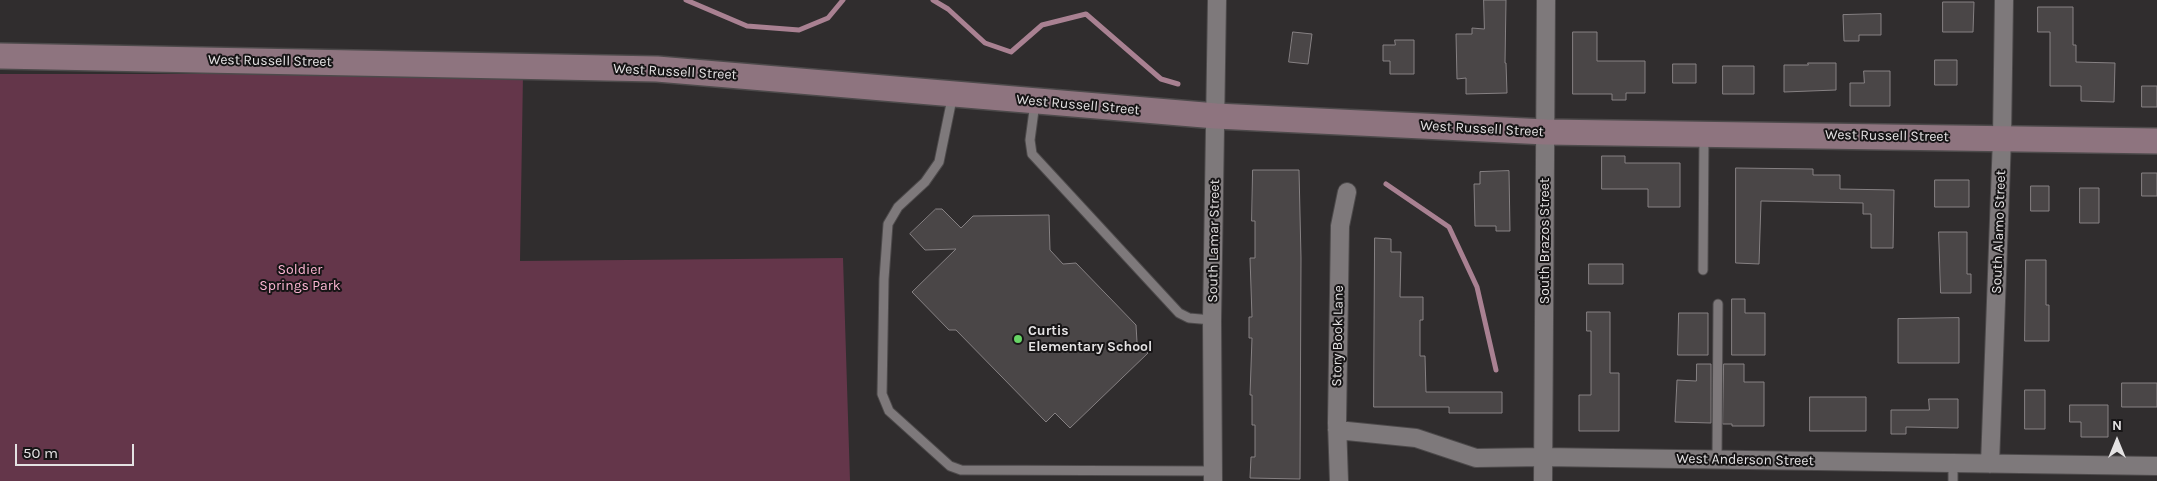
<!DOCTYPE html>
<style>
body{margin:0}
#map{position:relative;width:2157px;height:481px;overflow:hidden;background:#302d2e;font-family:Karla,sans-serif}
canvas{display:block}
.north{position:absolute;left:2092px;top:416px;width:50px;height:50px;-webkit-text-stroke:4px #171516;paint-order:stroke;rotate:0deg;font-size:14px;font-weight:700;line-height:20px;text-align:center;color:#e4e2e3}
.north::after{content:'';display:block;margin:auto;width:18px;height:22px;background:#e4e2e3;clip-path:polygon(50% 0,100% 100%,50% 72%,0 100%)}
.scale{position:absolute;left:15px;top:444px;width:119px;height:22px;box-sizing:border-box;border:2px solid #e4e2e3;border-top:0;padding-left:6px;font-size:15px;line-height:18px;white-space:nowrap;color:#e4e2e3;-webkit-text-stroke:4px #171516;paint-order:stroke}
</style>
<div id="map">
<canvas width="2157" height="481"></canvas>
<div class="north">N</div>
<div class="scale">50 m</div>
</div>
<script>
const c = document.querySelector('canvas').getContext('2d');
c.lineJoin = 'round';
function fill(path, color) {
  c.fillStyle = color;
  c.fill(path, 'evenodd');
}
function stroke(path, color, width, dash) {
  c.strokeStyle = color;
  c.lineWidth = width;
  c.lineCap = dash ? 'butt' : 'round';
  c.setLineDash(dash || []);
  c.stroke(path);
}
function drawText(font, color, halo, rows, align = 'center') {
  c.font = font + ' Karla,sans-serif';
  c.lineWidth = 4;
  c.setLineDash([]);
  c.textBaseline = 'middle';
  c.strokeStyle = halo;
  c.fillStyle = color;
  for (const [text, x, y, turn = 0] of rows) {
    c.save();
    c.translate(x, y);
    c.rotate((+turn || 0) * Math.PI / 180);
    c.textAlign = isNaN(turn) ? turn : align;
    if (halo) c.strokeText(text, 0, 0);
    c.fillText(text, 0, 0);
    c.restore();
  }
}
const green = new Path2D(`
 M0 74H523L520 261 843 258 850 481H0Z`);
const stream = new Path2D(`
 M686 0 747 26 799 30 828 18 843 0
 M933 0 948 9 985 43 1011 52 1042 25 1086 14 1161 79 1178 84
 M1386 184 1449 227 1477 287 1496 370`);
const building = new Path2D(`
 M1484 0H1506L1505 63H1506L1507 93 1466 94V78L1457 79 1456 34H1472V28L1484 29Z
 M1943 2H1974L1973 32H1943Z
 M2038 7H2073V45H2076V62L2115 63 2114 102 2081 101V86H2050V32H2038Z
 M1881 14V35H1859V41H1844L1843 15Z
 M1293 32 1312 34 1308 64 1289 62Z
 M1573 32H1597V61H1645V93H1626V100H1612V94H1573Z
 M1395 40H1414V74H1390V61H1383V45H1395Z
 M1935 60H1957V85H1935Z
 M1808 63H1836V90L1784 92V65H1808Z
 M1673 64H1696V83H1673Z
 M1723 66H1754V94H1723Z
 M1864 71H1890V106H1850V83H1864Z
 M2142 86H2157V107H2142Z
 M1602 156H1625V163H1680V207H1648V189H1602Z
 M1736 168 1813 169V175H1840V189L1894 190 1893 248H1871V214H1863V203L1761 201 1759 264 1736 263Z
 M1253 170H1299L1301 258 1300 479 1250 478 1251 457H1255V425H1252V395H1250L1252 338H1249V317H1252L1250 258H1255V221H1252Z
 M1509 171 1510 231H1496V226H1475L1474 184H1480V172Z
 M2142 173H2157V196H2142Z
 M1935 180H1969V207H1935Z
 M2031 186H2049V211H2031Z
 M2080 188H2099V223H2080Z
 M936 209H942L961 228 973 216 1049 215 1050 250 1063 264 1076 263 1136 325 1137 342 1148 353 1070 428 1055 413 1046 422 956 330H949L912 292 956 249 925 250 910 234Z
 M1939 232H1967V274H1971V293H1941Z
 M1375 238 1391 239V252H1401L1400 297H1423V320H1420V356H1425L1426 392H1502V413H1449V407H1374Z
 M2026 260H2046V305H2049V341H2025Z
 M1589 264H1623V284H1589Z
 M1732 299H1745V313H1765V355H1732Z
 M1587 312H1610V373H1619V431H1579V395H1591V331H1587Z
 M1679 313H1708V355H1678Z
 M1959 318V363H1898V319Z
 M1697 364H1711V423L1675 422 1677 380 1696 381Z
 M1724 364H1744V382H1764V426H1732V424H1723Z
 M2122 383H2157V407H2122Z
 M2025 390H2045V429H2025Z
 M1810 397H1866V431H1810Z
 M1929 399H1958V428L1906 427V434H1891V410H1929Z
 M2070 405H2108V437H2081V422H2070Z`);
const lane = new Path2D(`
 M953 94 939 162 925 182 898 207 888 224 884 279 882 394 889 411 950 466 961 470 1212 471
 M1035 103 1030 140 1032 154 1179 313 1189 318 1212 320
 M1703 270 1704 136
 M1717 459 1718 304
 M1953 481V463`);
const street = new Path2D(`
 M1337 430 1416 438 1476 458 1543 457 2157 466
 M1990 464 2002 138 2004 0
 M1213 481 1212 320 1217 0
 M1339 481 1337 423 1340 226 1347 192
 M1543 481 1546 0`);
const secondary = new Path2D(`
 M0 56 657 69 1216 116 1546 132 2157 141`);
const markers = [
 [1018,339,5,"#67d465"]
];
const streetNames = [
 ["West Russell Street",270,61,1],
 ["West Russell Street",675,72,3],
 ["West Russell Street",1078,105,5],
 ["West Russell Street",1482,129,3],
 ["West Russell Street",1887,136,1],
 ["South Alamo Street",1999,232,-88],
 ["South Lamar Street",1214,241,-89],
 ["South Brazos Street",1545,241,-90],
 ["Story Book Lane",1338,336,-89],
 ["West Anderson Street",1745,460,1]
];
const parkNames = [
 ["Soldier",300,270],
 ["Springs Park",300,286]
];
const poiNames = [
 ["Curtis",1028,331],
 ["Elementary School",1028,347]
];
fill(green, '#64364a');
stroke(stream, '#a98192', 5);
fill(building, '#4a4647');
stroke(building, '#868183', 1);
stroke(lane, '#4d4a4b', 11);
stroke(street, '#4d4a4b', 20);
stroke(secondary, '#4d4a4b', 28);
stroke(lane, '#7e797b', 9);
stroke(street, '#7e797b', 18);
stroke(secondary, '#8e747f', 25);
for (const [x, y, r, color] of markers) {
  const dot = new Path2D();
  dot.arc(x, y, r, 0, 2 * Math.PI);
  c.fillStyle = color;
  c.fill(dot);
  stroke(dot, '#171516', 2);
}
drawText('14px', '#e4e2e3', '#171516', streetNames);
drawText('14px', '#fdb6d3', '#171516', parkNames);
drawText('bold 14px', '#e4e2e3', '#171516', poiNames, 'left');
</script>
